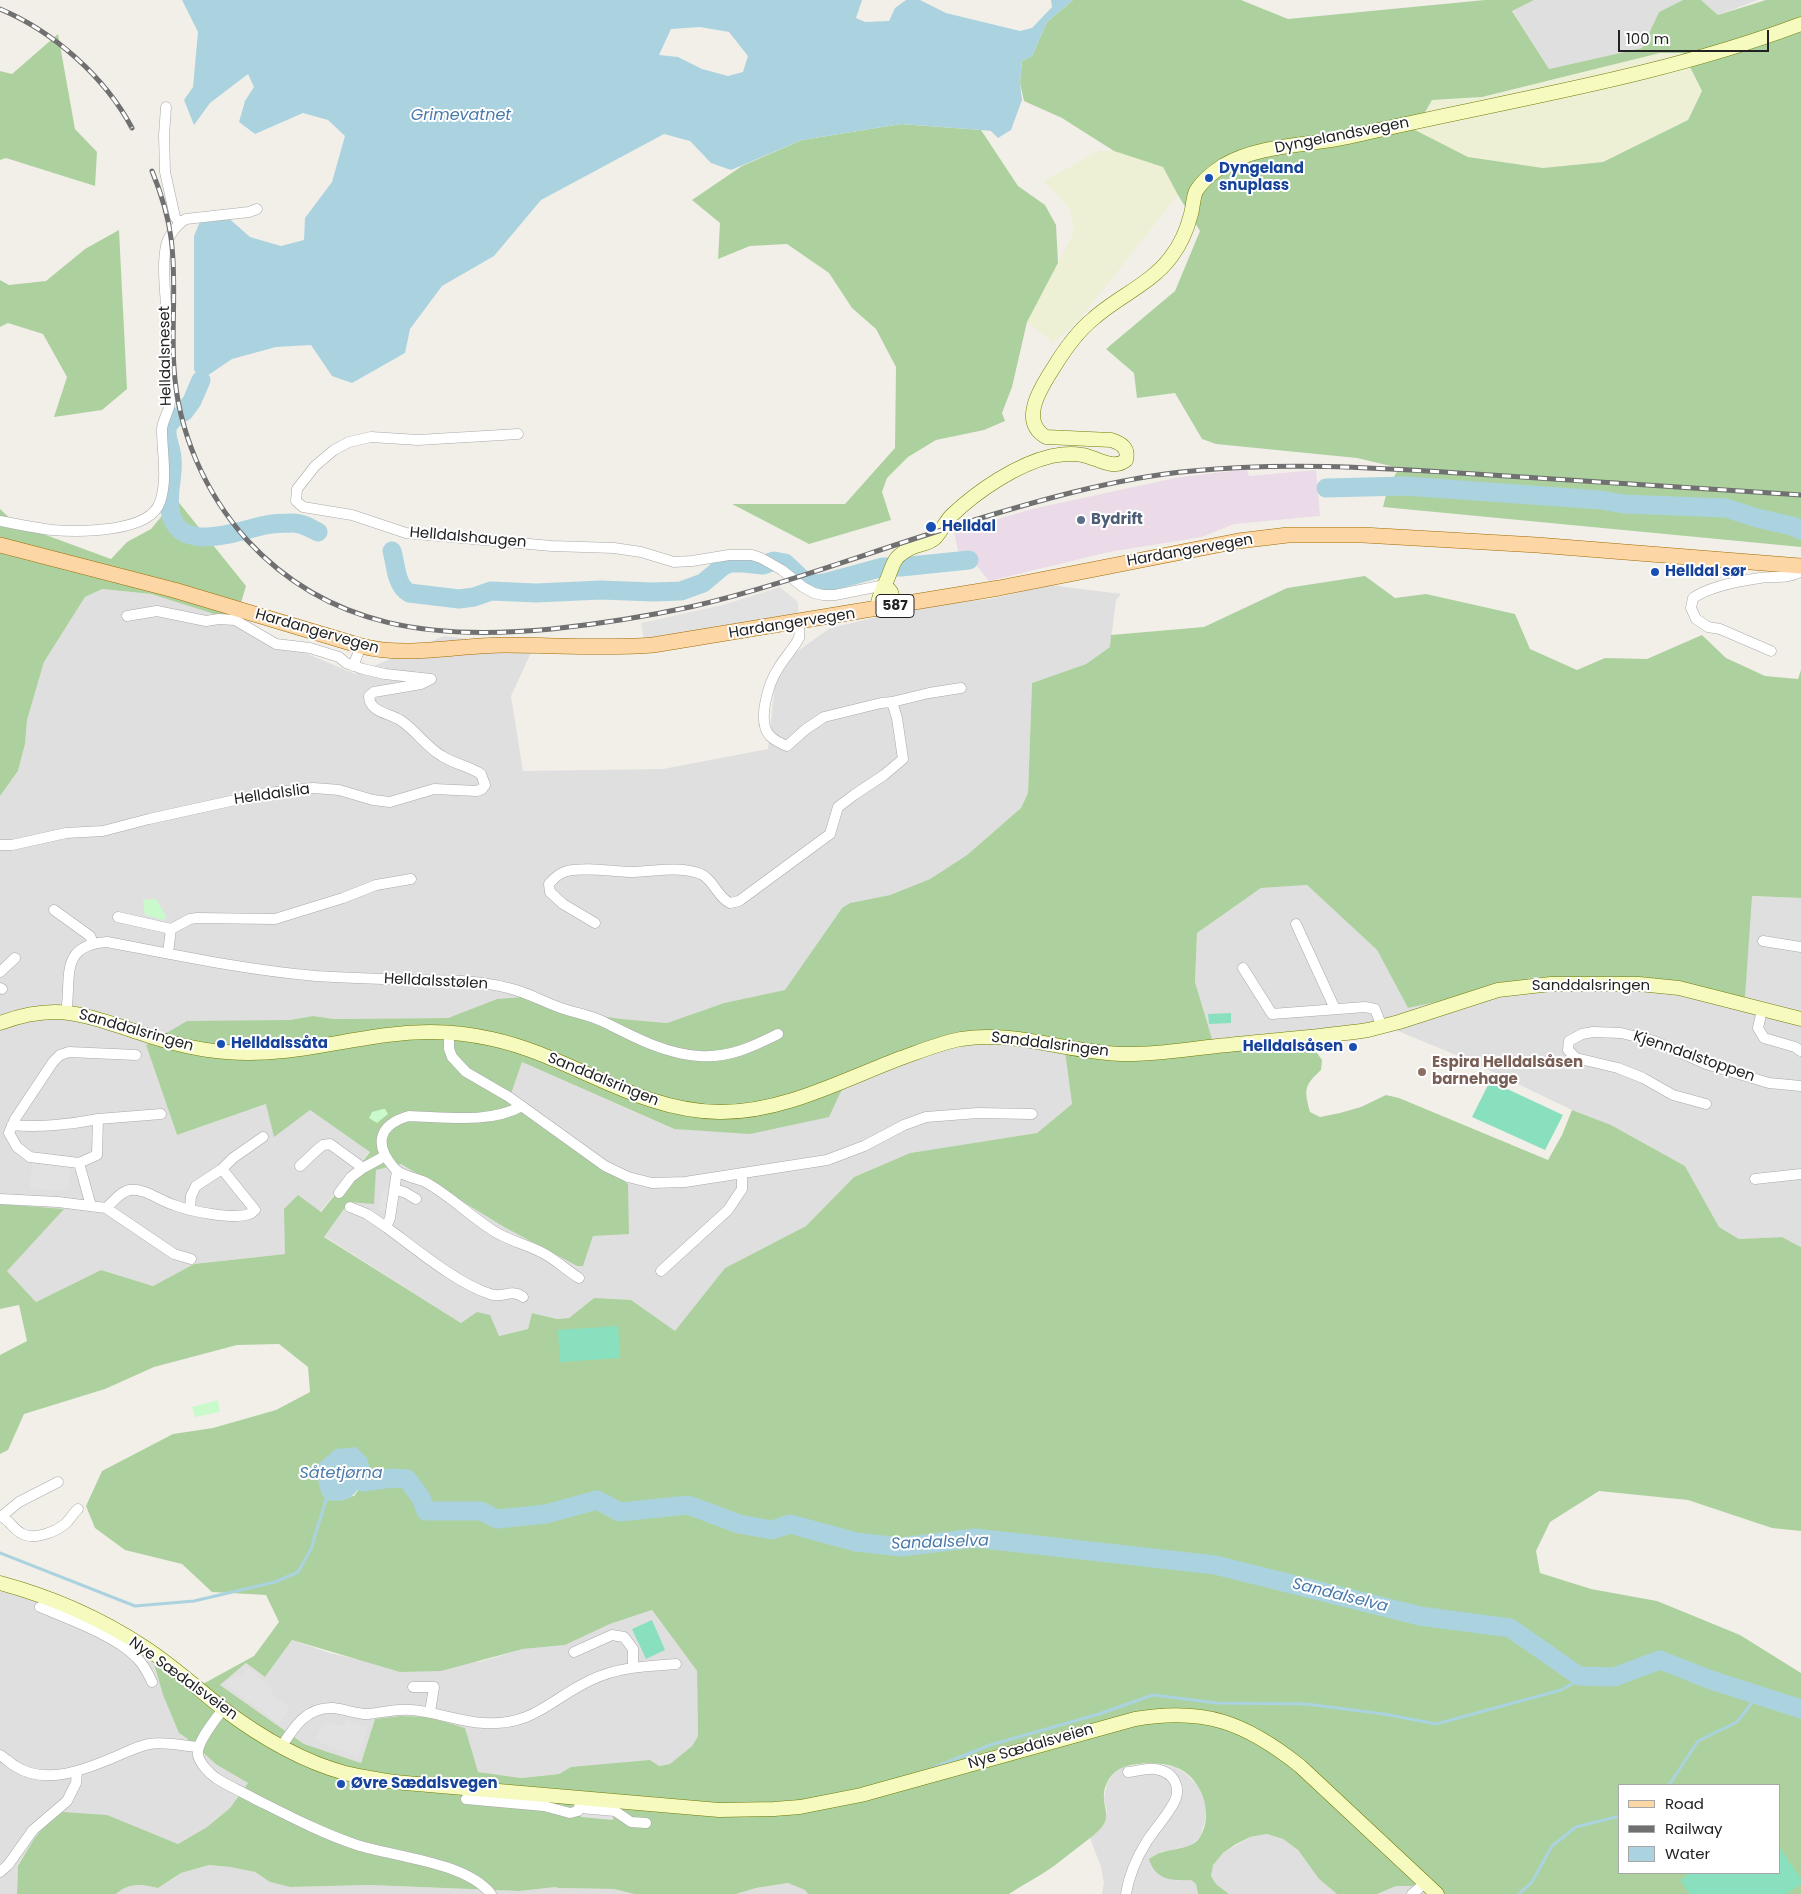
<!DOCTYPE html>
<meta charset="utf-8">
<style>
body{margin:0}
#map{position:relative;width:1801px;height:1894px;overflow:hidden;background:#f2efe9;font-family:Poppins,sans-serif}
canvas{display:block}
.legend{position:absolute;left:1618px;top:1784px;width:162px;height:90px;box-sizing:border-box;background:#fff;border:1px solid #a7a7a7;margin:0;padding:6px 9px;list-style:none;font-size:15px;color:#222}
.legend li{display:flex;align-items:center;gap:10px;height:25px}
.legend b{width:25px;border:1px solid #a7a7a7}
.scale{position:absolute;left:1618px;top:30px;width:151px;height:22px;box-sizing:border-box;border:2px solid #222;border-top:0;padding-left:6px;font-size:15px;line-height:18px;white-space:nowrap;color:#222;-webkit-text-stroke:4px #fff;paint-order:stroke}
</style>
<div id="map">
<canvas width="1801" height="1894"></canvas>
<ul class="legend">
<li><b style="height:6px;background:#fcd6a4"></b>Road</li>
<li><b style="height:6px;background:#707070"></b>Railway</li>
<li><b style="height:14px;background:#aad3df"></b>Water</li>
</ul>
<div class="scale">100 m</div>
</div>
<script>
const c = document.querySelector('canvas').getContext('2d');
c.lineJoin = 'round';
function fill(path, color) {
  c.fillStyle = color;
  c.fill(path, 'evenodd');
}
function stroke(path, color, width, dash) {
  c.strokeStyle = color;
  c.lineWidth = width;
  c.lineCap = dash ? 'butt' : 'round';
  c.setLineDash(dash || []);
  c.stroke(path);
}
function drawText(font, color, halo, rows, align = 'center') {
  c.font = font + ' Poppins,sans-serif';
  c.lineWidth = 4;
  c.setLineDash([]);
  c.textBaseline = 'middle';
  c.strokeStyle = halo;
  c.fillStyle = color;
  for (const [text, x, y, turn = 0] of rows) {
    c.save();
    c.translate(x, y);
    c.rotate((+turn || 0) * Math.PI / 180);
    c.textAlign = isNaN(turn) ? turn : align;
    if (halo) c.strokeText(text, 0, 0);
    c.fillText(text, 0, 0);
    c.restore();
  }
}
const residential = new Path2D(`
 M1534 0H1683L1659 12 1642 48 1549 69 1512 10Z
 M1701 0H1758L1718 15Z
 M1050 585 1121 594 1116 600 1110 647 1086 664 1032 683 1028 793 1021 808 967 855 930 879 890 895 850 903 842 908 786 990 724 1003 667 1023 622 1019 497 999 448 1018 334 1019 313 1016 146 1045 177 1135 267 1104 310 1110 370 1151 285 1254 194 1264 153 1286 101 1270 36 1302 7 1271 0 1204V796L18 771 25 744 27 720 44 662 85 597 101 589 151 594 211 613 355 674 444 636 534 646 511 696 523 771 663 769 768 749 777 666 830 628 930 605 991 599Z
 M1307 885 1377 950 1408 1008 1446 1000 1535 977 1657 981 1745 998 1751 896 1801 898V1247L1782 1237 1739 1239 1719 1227 1685 1166 1611 1125 1572 1110 1468 1060 1393 1029 1312 1046 1216 1052 1195 982 1197 933 1261 888Z
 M960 1035 1065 1052 1072 1104 1037 1133 910 1153 854 1177 806 1226 725 1268 675 1332 594 1298 569 1318 557 1319 532 1313 528 1329 499 1336 461 1323 324 1236 349 1202 376 1170 401 1164 504 1227 577 1266 583 1265 593 1236 627 1204 628 1184 511 1094 522 1062 673 1129 842 1087Z
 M0 1589 28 1597 81 1619 129 1645 154 1664 163 1695 182 1735 185 1736 217 1765 248 1783 230 1808 207 1827 178 1844 107 1816 34 1839 18 1866 17 1894H0Z
 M652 1610 697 1671 698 1736 692 1746 671 1764 659 1766 571 1767 559 1774 521 1778 478 1772 375 1719 361 1763 304 1744 220 1685 246 1663 265 1677 292 1640 330 1653 361 1660 479 1662 523 1649 565 1645 610 1624Z
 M1152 1763 1175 1767 1185 1773 1200 1788 1207 1806 1205 1821 1200 1837 1190 1846 1160 1852 1178 1881 1190 1879 1196 1884 1198 1894H1102L1104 1883 1101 1867 1090 1838 1104 1824 1107 1812 1104 1798 1107 1783 1114 1773 1123 1767Z
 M1267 1834 1283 1839 1298 1850 1319 1879 1337 1894H1229L1216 1884 1211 1876 1212 1865 1223 1853 1250 1837Z
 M209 1865 230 1867 255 1872 270 1882 290 1887 370 1885 519 1891 556 1887 558 1888 614 1889 634 1894H116L121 1889 134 1884 158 1888 181 1873Z
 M788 1883 806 1890 808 1894H736L756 1888Z
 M1396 1886H1415L1428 1894H1377Z`);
const industrial = new Path2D(`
 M1247 469 1249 476 1316 470 1320 516 1234 524 1202 537 1109 552 989 581 966 552 958 551 954 532 1032 509 1175 478Z`);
const farmland = new Path2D(`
 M1660 53H1683L1702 91 1687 120 1603 162 1543 168 1468 157 1415 130 1432 100 1482 97Z
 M1098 151H1114L1163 167 1178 195 1079 320 1053 343 1027 322 1074 232 1070 209 1044 181Z`);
const forest = new Path2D(`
 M1073 0H1241L1288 19 1485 0H1534L1512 11 1549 69 1642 48 1659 12 1683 0H1701L1718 15 1766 0H1801V547L1383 507 1388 487 1399 468 1357 458 1216 444 1202 439 1175 393 1137 398 1134 373 1106 349 1175 291 1200 231 1178 195 1163 167 1114 151 1062 118 1024 101 1020 83 1022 61 1032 56 1047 22ZM1660 53H1683L1702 91 1688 120 1603 162 1543 168 1468 157 1415 130 1432 100 1482 97Z
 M58 34 75 129 97 152 95 186 6 158 0 160V71L12 74Z
 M901 124 981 130 1018 186 1045 205 1056 225 1058 263 1027 322 1012 387 1002 413 1005 421 984 430 936 440 908 457 887 478 882 492 891 520 809 544 732 504H845L895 448 896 367 876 329 852 308 829 273 787 244 750 246 718 259 720 223 692 200 742 166 802 140Z
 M119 230 127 389 102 410 54 417 67 377 43 334 8 323 0 327V280L9 285 46 281 85 249Z
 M176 499 246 586 235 623 211 613 151 594 102 589 85 597 44 662 27 720 25 744 18 771 0 796V509L16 524 111 559 127 542 151 529Z
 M1365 576 1395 598 1426 594 1515 614 1530 649 1577 670 1605 658 1647 659 1702 635 1726 658 1765 676 1798 679 1801 670V898L1752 896 1745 998 1657 981 1535 977 1446 1000 1408 1008 1377 950 1307 885 1261 888 1197 933 1195 982 1216 1052 1312 1046 1322 1060 1321 1070C1304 1086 1304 1089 1310 1112L1320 1117 1340 1113 1361 1107 1386 1095 1399 1098 1548 1160 1562 1135 1572 1110 1611 1125 1685 1166 1719 1227 1739 1239 1782 1237 1801 1247V1531L1772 1528 1688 1500 1599 1491 1550 1522 1536 1551 1540 1573 1591 1589 1657 1601 1740 1635 1801 1673V1894H1428L1415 1886H1396L1377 1894H1337L1319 1879 1298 1850 1283 1839 1267 1834 1250 1837 1236 1844 1223 1853 1213 1865 1211 1876 1216 1884 1229 1894H1198L1196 1884 1191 1880C1172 1881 1155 1880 1149 1859 1154 1856 1158 1853 1163 1852 1175 1848 1193 1849 1200 1837 1215 1813 1201 1776 1175 1767 1162 1762 1135 1762 1122 1768 1111 1772 1103 1786 1104 1798 1104 1807 1109 1815 1104 1824 1099 1832 1089 1839 1081 1845 1072 1852 1063 1859 1054 1866 1040 1876 1024 1884 1009 1894H808L805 1890 788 1883 756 1888 736 1894H634L614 1889 558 1888 556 1887 519 1891 370 1885 290 1887 270 1882 255 1872 230 1867 209 1865 181 1873 158 1888C142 1884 129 1882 116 1894H17L18 1866 34 1839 49 1821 63 1812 107 1815 178 1844 207 1827 230 1808 248 1783 217 1765 185 1737 179 1733 163 1695 154 1664 190 1691 254 1656 279 1622 266 1595 212 1592 182 1564 125 1550 95 1528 86 1506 102 1471 173 1434 213 1428 276 1410 310 1392 308 1367 279 1344 237 1345 154 1367 105 1389 24 1414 8 1450 0 1454V1355L27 1341 19 1305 0 1309V1204L64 1209 7 1271 36 1302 101 1270 153 1286 194 1264 285 1254 284 1209 298 1195 321 1212 370 1152 310 1110 274 1137 266 1104 177 1135 146 1045 187 1021 290 1020 313 1016 334 1019 448 1018 497 999 539 996 588 1014 622 1019 667 1023 724 1003 785 990 842 908 850 903 890 895 930 879 967 855 1021 808 1028 793 1032 683 1086 664 1110 647 1111 635 1204 627 1287 588ZM960 1035 1065 1052 1072 1104 1037 1133 910 1153 854 1177 806 1226 725 1268 675 1331 631 1300 594 1298 569 1318 557 1319 532 1313 528 1329 499 1336 490 1315 477 1312 461 1323 324 1237 349 1202 374 1204 376 1170 401 1164 504 1227 577 1266H583L593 1236 629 1234 628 1184 511 1094 522 1062 674 1129 750 1134 829 1117 843 1087ZM371 1473 354 1496 326 1500ZM652 1610 697 1671 698 1736 692 1746 670 1764 659 1766 650 1760 571 1767 559 1774 521 1778 478 1772 465 1728 429 1717 401 1716 375 1719 361 1763 304 1744 220 1685 246 1663 265 1677 292 1640 400 1672 441 1671 523 1649 565 1645 610 1624ZM1620 1785H1780V1873H1620Z`);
const park = new Path2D(`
 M156 899 166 916 164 920 145 915 143 900Z
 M383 1109H385L388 1114 377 1123 369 1118 372 1112Z
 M218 1400 220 1412 195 1417 192 1407Z`);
const pitch = new Path2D(`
 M1231 1013V1023L1209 1024 1208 1014Z
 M1490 1081 1563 1115 1545 1150 1472 1117Z
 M618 1326 620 1358 560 1362 558 1330Z
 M652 1620 665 1650 646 1659 632 1629Z
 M1780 1848 1801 1879V1884L1786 1894H1690L1680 1880 1690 1873H1780Z`);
const parking = new Path2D(`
 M780 587 798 602V617L644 640 641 623 723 605Z
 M32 1163 71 1166 68 1191 30 1188Z
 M383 1188 390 1189 385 1212 378 1210Z
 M248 1668 273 1689 270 1693 290 1708 279 1724 225 1684 231 1678 241 1676Z
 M346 1719 368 1728 357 1757 315 1740 323 1724 329 1723 344 1726Z
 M582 1809 614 1812 613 1820 581 1817Z`);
const water = new Path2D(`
 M182 0H862L856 18 865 22 889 21 895 8 906 0H920L946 13 1020 31 1032 28 1052 7 1051 0H1073L1047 22 1032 56 1022 61 1020 83 1022 100 1011 130 998 138 991 131 981 130 901 124 802 140 731 170 711 163 690 141 664 134 541 200 494 256 442 286 410 329 405 353 352 383 332 376 311 345 276 347 232 359 201 380 194 370V236L201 219 225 215 250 237 281 246 304 240 305 218 332 182 345 136 328 120 303 113 255 134 239 122 245 101 254 87 248 74 210 103 194 125 184 100 193 87 198 32ZM700 27 729 32 748 56 743 72 728 76 702 69 678 57 659 55 671 29Z
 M356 1447 367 1458 371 1473C353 1492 356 1504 326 1500 318 1491 318 1477 317 1465L336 1449Z`);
const stream = new Path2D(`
 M0 1553 135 1606 194 1601 275 1582 298 1572 311 1549 326 1500
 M935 1767 990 1745 1099 1714 1153 1695 1217 1703 1306 1704 1384 1714 1436 1724 1561 1690 1588 1675
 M1669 1785 1698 1741 1737 1722 1758 1695
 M1519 1894 1532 1882 1552 1846 1576 1827 1620 1816`);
const river = new Path2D(`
 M184 412 192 401 201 380
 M176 417C159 428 171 443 172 458 174 475 167 493 170 511 179 556 239 530 266 525 275 523 284 523 293 523 302 523 310 528 318 532
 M1326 488 1405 486 1601 500 1624 504 1726 508 1757 518 1792 526 1801 530
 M392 551C396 565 396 586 409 593L459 599 474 597 491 591 536 593 601 590 653 592 681 591 703 583 722 567 729 563H744L763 565 774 561 785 563 803 580 809 583 817 584 828 582 883 567H901L969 560
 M363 1482 392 1478 407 1479 421 1498 426 1511H481L497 1519 546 1514 597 1500 620 1512 688 1505 739 1524 772 1530 790 1524 856 1542 901 1547 975 1538 1215 1565 1420 1616 1510 1628 1579 1676 1614 1677 1660 1660 1711 1680 1801 1709`);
const street = new Path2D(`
 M166 107 164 135 165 172 175 217 179 222
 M518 434 418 440 371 437 349 442 334 450 315 466 297 489 296 501 303 507 352 515 406 533 552 546 614 548 641 552 674 562 692 561 729 555H752L761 558 782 570 803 587 814 593 823 595H835L885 585
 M0 521C17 524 35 528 52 530 79 532 150 533 160 502 168 479 162 453 162 430 162 420 170 411 170 401 169 386 167 371 166 355 165 339 167 323 166 306 165 287 162 265 166 246 168 236 178 223 186 219L249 212 257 209
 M1771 651 1720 629 1708 627 1696 619 1691 608 1693 598C1711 586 1738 581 1760 578 1773 576 1790 579 1801 571
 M353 666 361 646
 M892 702 929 693 961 688
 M0 845H12L66 833 103 831 149 819 267 793 313 788 327 789 339 790 373 800 390 802 434 789 477 791 482 789 485 785 481 774C469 766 454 764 442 756 426 747 416 730 400 720 389 713 369 712 369 696L374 692 421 684 431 679 385 674 363 669 346 663 339 657 310 648 276 644 235 620 219 619 206 621 157 611 127 616
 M54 910 90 936 93 943
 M118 917 171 929
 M595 923 563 904 550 892 549 884C554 878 559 873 567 871 586 867 609 871 629 872 652 872 679 865 701 874 714 880 717 897 730 903L739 901 830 834 838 807 854 795 884 775 903 759 897 718 892 702 881 703 824 717 806 729 787 746C780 743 775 741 770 736 756 721 769 682 779 667 785 657 794 648 799 638 800 634 799 627 799 622
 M1296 924 1335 1009
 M1763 941 1801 947
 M168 953 171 929 190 919 197 918 275 919 343 898 376 885 411 879
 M1243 968 1272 1014 1365 1007 1375 1009 1382 1027
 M0 972 15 958
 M0 988 2 989
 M1762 1010 1758 1028 1764 1038 1795 1047 1801 1051
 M66 1013C72 979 58 945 107 942 176 955 246 970 316 976 348 978 381 979 414 980 445 980 478 980 508 988 527 992 543 1002 561 1008 575 1013 590 1015 604 1022 634 1037 665 1054 699 1056 729 1058 752 1047 778 1034
 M449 1033V1049L452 1057 466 1072 509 1097 605 1166 628 1177 652 1183 685 1182 827 1160 864 1146 904 1125 926 1117 978 1113 1032 1114
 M1706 1104 1673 1095 1643 1078 1618 1068 1576 1058 1568 1050 1569 1041 1582 1034 1593 1032 1621 1033 1654 1041 1706 1064 1769 1083 1801 1086
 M522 1106C489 1124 446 1117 409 1116 377 1125 374 1146 395 1169 403 1177 418 1178 427 1183 450 1196 469 1215 492 1230 507 1240 525 1244 541 1252 554 1258 566 1270 579 1278
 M98 1119 161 1114
 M12 1125C38 1128 73 1124 98 1119L97 1155 79 1163
 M300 1166 318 1149 323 1145 330 1144 363 1168 385 1156
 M397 1171 390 1218 386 1227C415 1248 456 1283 490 1294 503 1299 510 1288 523 1297
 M1755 1179 1801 1174
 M395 1189 406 1193 416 1199
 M339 1193 351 1177 363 1168
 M0 1199 58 1202 106 1208 174 1254 191 1259
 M91 1206 79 1163 30 1157 17 1147 9 1133 15 1119 53 1062 60 1055 69 1052 136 1055
 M350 1207 367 1214 386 1227
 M106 1208C113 1202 121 1191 130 1190 145 1188 160 1201 174 1205 189 1211 234 1220 249 1214 252 1214 253 1211 255 1210L222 1169
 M190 1210 191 1196 196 1186 222 1169 233 1158 263 1137
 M661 1271 728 1210 742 1189V1173
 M0 1516C9 1519 13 1529 21 1533 33 1541 55 1532 65 1524 70 1520 73 1513 78 1509
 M2 1516 19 1502 58 1482
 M40 1607C69 1619 116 1636 137 1658 144 1665 148 1673 152 1682
 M574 1652 612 1635 624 1637 633 1649V1667
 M413 1687H434L430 1712
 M223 1709C216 1719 196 1742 198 1755 200 1764 209 1773 216 1778 228 1786 241 1791 253 1798 287 1815 321 1833 357 1845 395 1857 466 1862 491 1894
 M281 1747C294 1727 306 1707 333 1708 345 1709 356 1714 367 1714 382 1713 397 1708 412 1710 436 1712 460 1722 484 1723 534 1726 550 1699 591 1680 618 1667 647 1666 676 1664
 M0 1755C5 1758 10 1763 15 1766 44 1785 81 1771 110 1759 123 1754 135 1747 149 1744 166 1741 181 1746 198 1747
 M466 1799 544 1806 570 1813 578 1811 581 1799
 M580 1808 615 1811 631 1822 646 1823
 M0 1872 8 1865 33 1830 67 1801 76 1783 77 1772
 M1126 1894C1129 1875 1137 1857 1147 1841 1155 1829 1165 1818 1172 1806 1183 1789 1175 1772 1155 1769 1147 1768 1137 1771 1128 1772
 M1412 1894 1425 1883`);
const secondary = new Path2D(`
 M885 585 891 592 895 606
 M877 609C878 599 881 592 885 584 894 567 890 558 911 548 919 544 929 544 935 538 941 531 945 523 951 516 977 491 1017 464 1052 456 1062 454 1072 453 1082 455 1096 457 1113 471 1126 460 1129 448 1121 443 1111 440L1046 437C1018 421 1042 386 1054 367 1065 349 1077 332 1093 319 1117 297 1151 284 1171 257 1181 244 1187 230 1191 214 1193 207 1193 198 1196 191 1203 180 1213 172 1224 165 1261 144 1308 146 1348 137 1500 101 1655 79 1801 24
 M0 1023C22 1015 46 1010 69 1013 93 1016 115 1025 137 1032 166 1042 195 1050 226 1052 283 1057 332 1042 387 1035 422 1030 458 1031 492 1039 571 1056 636 1111 719 1112 782 1113 843 1080 901 1058 921 1051 940 1043 961 1039 1016 1030 1068 1053 1122 1054 1157 1055 1193 1048 1228 1045 1274 1040 1321 1037 1368 1030L1399 1022 1498 990 1551 984H1639L1679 988 1801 1019
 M0 1583C52 1597 100 1618 144 1647 172 1665 197 1688 222 1708 259 1736 301 1761 345 1773 361 1777 378 1779 394 1782L719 1810 774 1809 800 1807 861 1795 1135 1719C1205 1707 1246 1723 1300 1766L1437 1894`);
const primary = new Path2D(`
 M0 545 174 590 361 646C409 658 456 645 505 645 555 645 604 649 653 645L999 588 1238 541 1288 535H1363L1537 545 1801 566`);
const rail = new Path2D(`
 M0 9C53 31 105 77 132 128
 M152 171C161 193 168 215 171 238 177 281 171 325 174 368 178 432 205 493 247 540 330 630 437 640 552 629 598 624 644 617 690 607 781 586 869 552 958 525 1033 502 1114 478 1192 471 1292 461 1392 469 1491 475 1595 482 1698 488 1801 495`);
const markers = [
 [1209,178,5,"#1a4fb4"],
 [1081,520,5,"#5c6f8a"],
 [931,527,6,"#1a4fb4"],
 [1655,572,5,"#1a4fb4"],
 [221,1044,5,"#1a4fb4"],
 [1353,1047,5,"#1a4fb4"],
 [1422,1072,5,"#8d6e63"],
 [341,1784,5,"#1a4fb4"]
];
const shields = [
 [895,606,38]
];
const shieldNames = [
 ["587",895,606]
];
const streetNames = [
 ["Dyngelandsvegen",1342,136,-11],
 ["Helldalsneset",166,356,-91],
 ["Helldalshaugen",468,538,5],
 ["Hardangervegen",1190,551,-10],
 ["Hardangervegen",792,624,-9],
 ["Hardangervegen",317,632,16],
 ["Helldalslia",272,795,-8],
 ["Helldalsstølen",436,982,3],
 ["Sanddalsringen",1591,986],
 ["Sanddalsringen",136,1031,16],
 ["Sanddalsringen",1050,1045,7],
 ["Kjenndalstoppen",1694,1057,19],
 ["Sanddalsringen",603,1080,22],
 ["Nye Sædalsveien",183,1679,36],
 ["Nye Sædalsveien",1031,1747,-16]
];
const transitNames = [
 ["Dyngeland",1219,169],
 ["snuplass",1219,186],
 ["Helldal",942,527],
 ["Helldal sør",1665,572],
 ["Helldalssåta",231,1044],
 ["Helldalsåsen",1343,1047,"right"],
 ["Øvre Sædalsvegen",351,1784]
];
const serviceNames = [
 ["Bydrift",1091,520]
];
const educationNames = [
 ["Espira Helldalsåsen",1432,1063],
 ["barnehage",1432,1080]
];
const waterNames = [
 ["Grimevatnet",461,116],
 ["Såtetjørna",341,1474],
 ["Sandalselva",940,1543,-2],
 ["Sandalselva",1340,1596,14]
];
fill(residential, '#e0dfdf');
fill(industrial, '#ebdbe8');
fill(farmland, '#eef0d5');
fill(forest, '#add19e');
fill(park, '#c8facc');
fill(pitch, '#88e0be');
fill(parking, '#e2e2e2');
fill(water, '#aad3df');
stroke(stream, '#aad3df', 3);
stroke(river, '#aad3df', 19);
stroke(street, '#a9a9a9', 11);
stroke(secondary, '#707d05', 15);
stroke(primary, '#a06b00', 16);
stroke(street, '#fff', 10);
stroke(secondary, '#f7fabf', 14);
stroke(primary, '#fcd6a4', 15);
stroke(rail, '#707070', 5);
stroke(rail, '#fff', 3, [9]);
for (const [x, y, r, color] of markers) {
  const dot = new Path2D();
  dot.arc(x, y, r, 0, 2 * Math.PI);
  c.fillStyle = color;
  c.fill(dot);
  stroke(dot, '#fff', 2);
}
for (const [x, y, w] of shields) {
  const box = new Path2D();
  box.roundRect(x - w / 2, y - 11.5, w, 23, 4);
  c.fillStyle = '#fff';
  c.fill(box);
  stroke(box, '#222', 1);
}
drawText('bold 14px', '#222', null, shieldNames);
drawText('15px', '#222', '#fff', streetNames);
drawText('bold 15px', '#164399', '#fff', transitNames, 'left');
drawText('bold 15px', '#4e5e75', '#fff', serviceNames, 'left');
drawText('bold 15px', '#785e54', '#fff', educationNames, 'left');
drawText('italic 16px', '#4a7aab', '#fff', waterNames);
</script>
